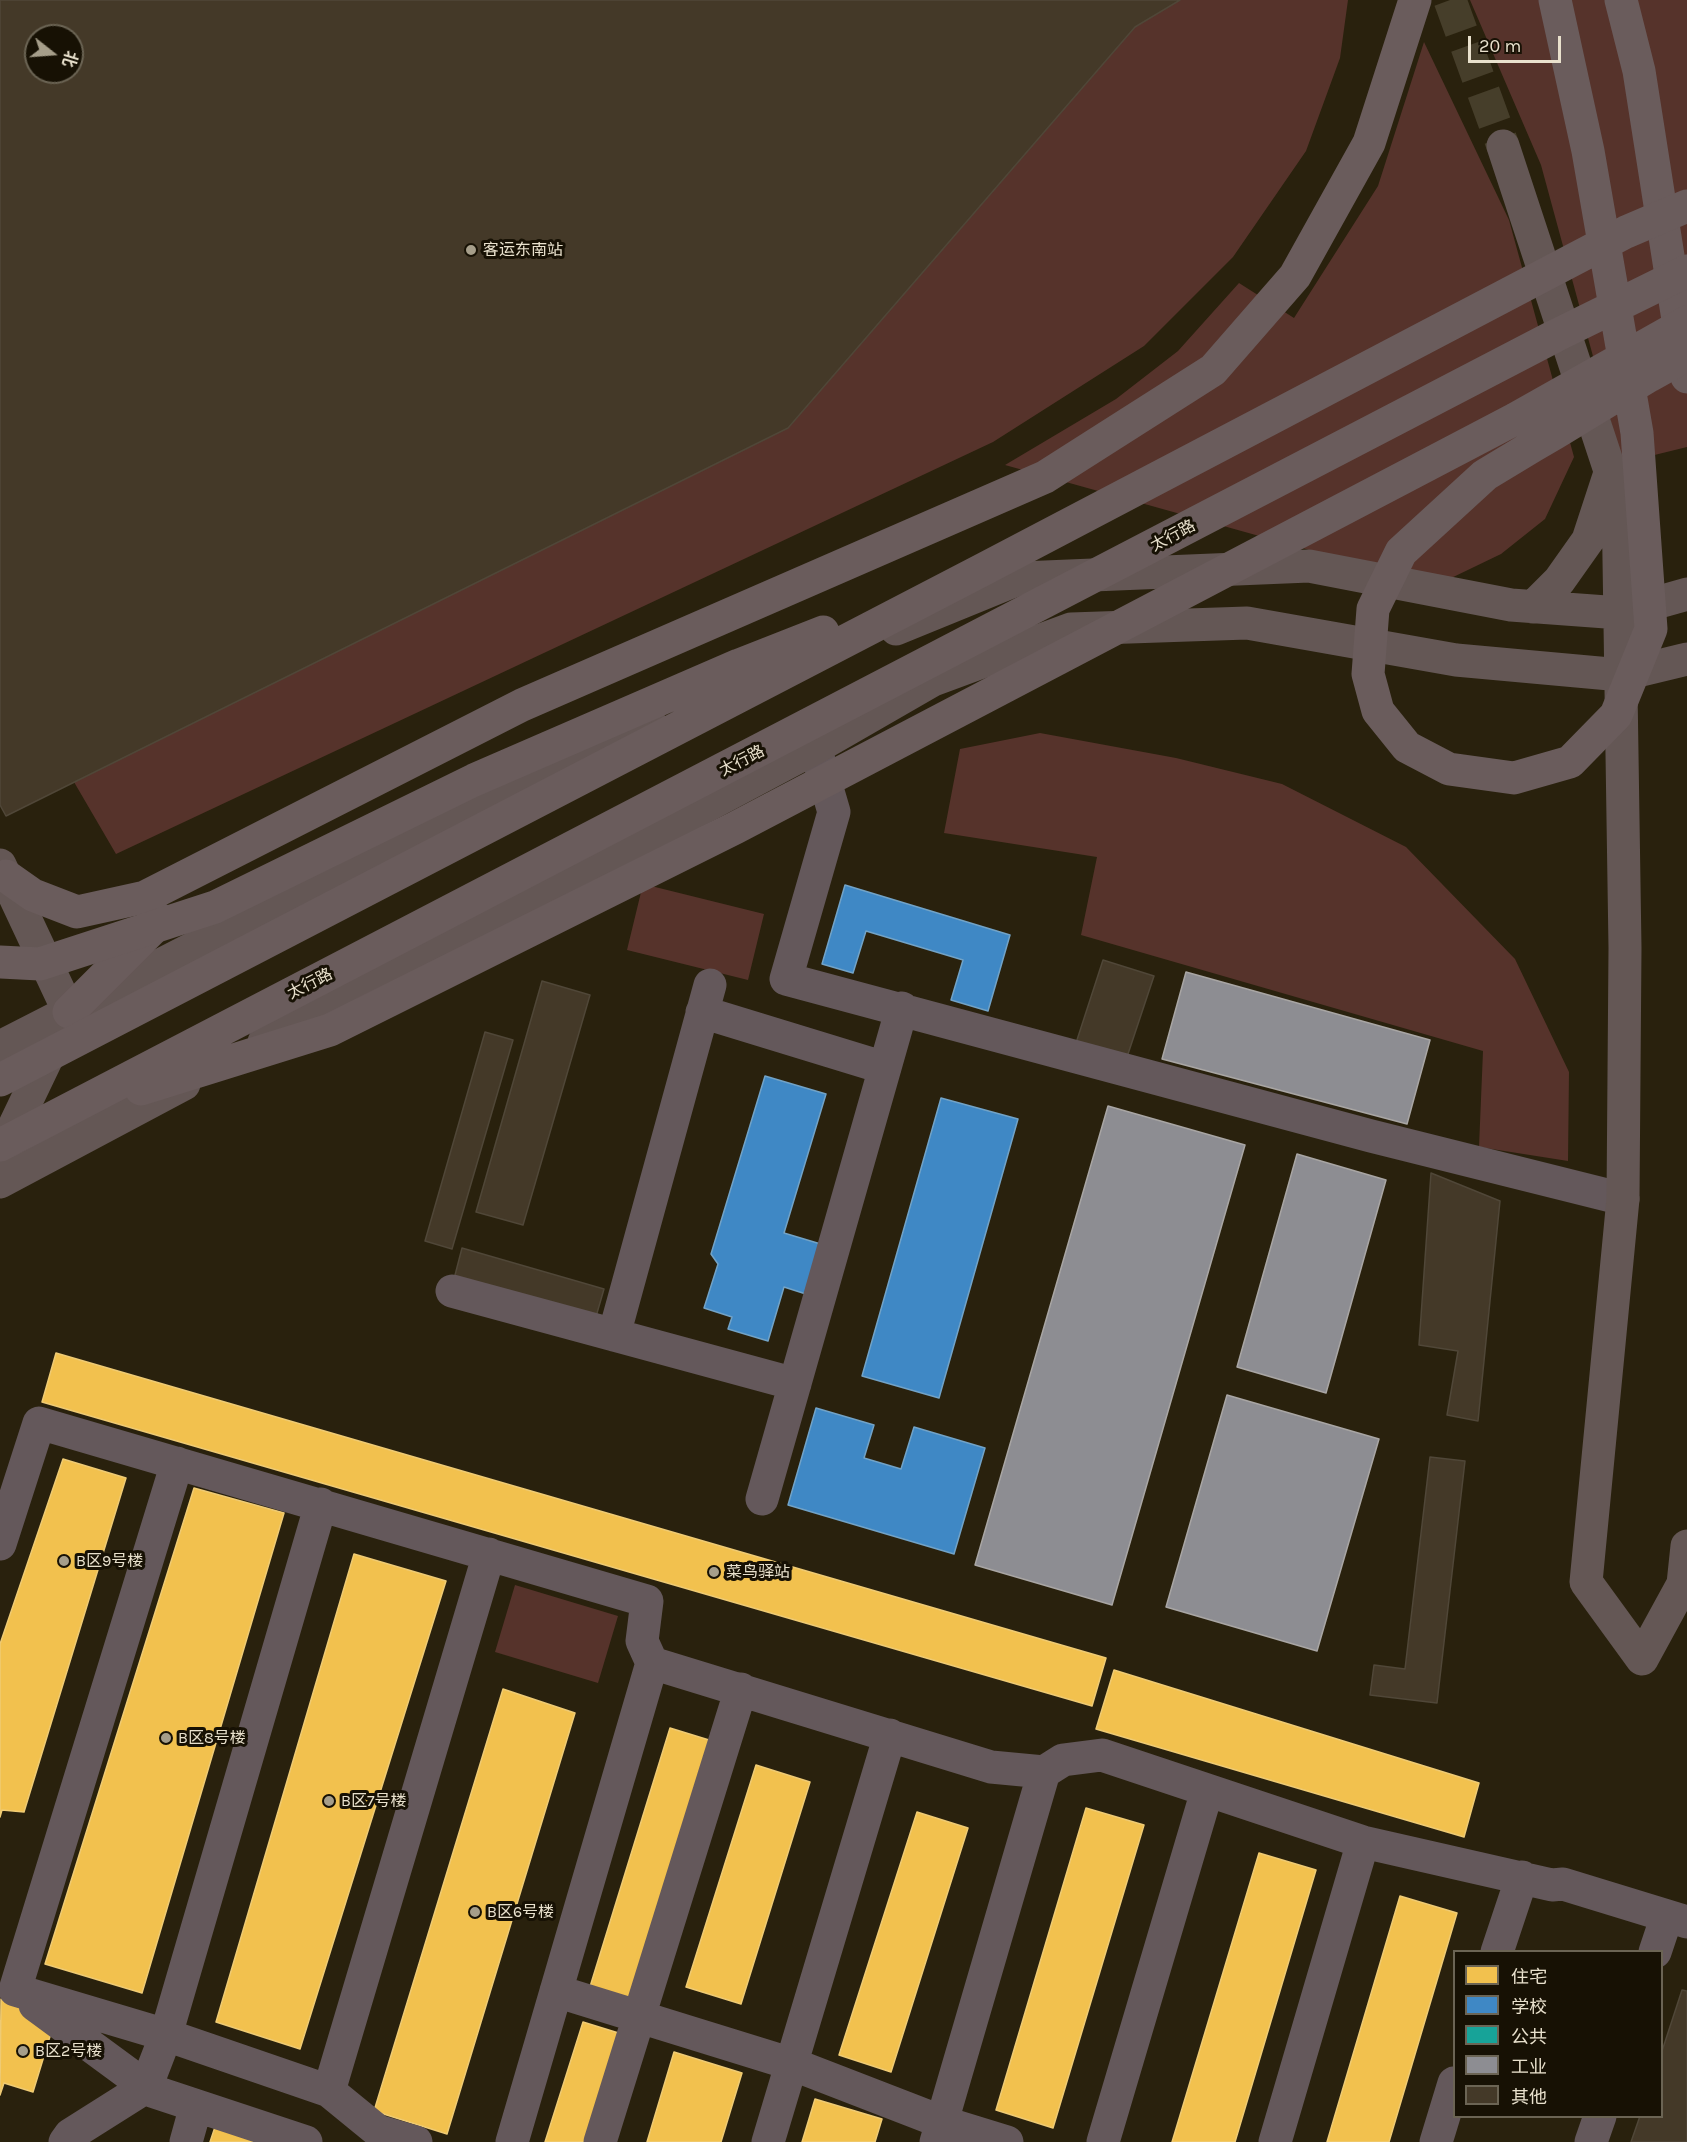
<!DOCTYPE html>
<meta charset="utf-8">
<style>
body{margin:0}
#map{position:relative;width:1687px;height:2142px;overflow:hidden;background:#29210d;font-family:Karla,"Noto Sans SC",sans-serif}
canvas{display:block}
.legend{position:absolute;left:1453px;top:1950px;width:210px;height:168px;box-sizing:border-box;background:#171104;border:2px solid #6b6454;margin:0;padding:8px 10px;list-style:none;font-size:18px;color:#e9e1cd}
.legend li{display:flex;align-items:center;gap:12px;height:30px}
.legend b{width:30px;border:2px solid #6b6454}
.north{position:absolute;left:24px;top:24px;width:60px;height:60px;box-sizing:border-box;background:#171104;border:2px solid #6b6454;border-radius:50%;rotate:107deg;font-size:16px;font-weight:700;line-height:24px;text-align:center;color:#e9e1cd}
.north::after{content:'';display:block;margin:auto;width:21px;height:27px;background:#a69e8a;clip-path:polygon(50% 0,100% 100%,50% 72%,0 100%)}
.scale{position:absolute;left:1468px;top:36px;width:93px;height:27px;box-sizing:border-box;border:3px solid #e9e1cd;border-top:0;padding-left:8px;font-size:18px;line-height:21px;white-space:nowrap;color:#e9e1cd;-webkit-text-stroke:4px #171104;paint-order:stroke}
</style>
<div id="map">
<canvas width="1687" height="2142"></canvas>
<ul class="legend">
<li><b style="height:16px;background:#f2c14e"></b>住宅</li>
<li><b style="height:16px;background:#3f88c5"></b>学校</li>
<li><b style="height:16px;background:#17a398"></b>公共</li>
<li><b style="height:16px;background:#8d8d92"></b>工业</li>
<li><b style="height:16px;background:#443928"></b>其他</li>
</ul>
<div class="north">北</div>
<div class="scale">20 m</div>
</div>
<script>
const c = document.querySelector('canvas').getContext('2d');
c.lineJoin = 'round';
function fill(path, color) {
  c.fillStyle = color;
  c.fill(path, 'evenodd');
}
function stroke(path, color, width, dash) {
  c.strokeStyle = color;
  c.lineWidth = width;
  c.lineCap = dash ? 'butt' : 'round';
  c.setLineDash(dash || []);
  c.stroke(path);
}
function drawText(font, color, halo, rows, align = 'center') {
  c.font = font + ' Karla,"Noto Sans SC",sans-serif';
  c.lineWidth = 6;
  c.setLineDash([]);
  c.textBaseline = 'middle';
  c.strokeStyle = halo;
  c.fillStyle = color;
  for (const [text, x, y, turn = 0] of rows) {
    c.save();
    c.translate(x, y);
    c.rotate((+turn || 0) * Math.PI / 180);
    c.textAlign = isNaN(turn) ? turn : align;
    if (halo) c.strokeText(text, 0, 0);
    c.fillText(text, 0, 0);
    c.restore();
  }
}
const green = new Path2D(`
 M1180 0H1348L1340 58 1306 151 1233 257 1144 346 993 442 116 854 74 782 788 428 1135 27Z
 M1470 0H1687V447L1622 463 1541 165Z
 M1424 42 1509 220 1574 457 1545 519 1501 554 1418 594 1313 551 1005 465 1116 399 1178 351 1239 283 1294 318 1378 186Z
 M1040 733 1176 758 1282 784 1406 847 1515 959 1569 1072 1568 1161 1479 1147 1483 1051 1081 935 1097 857 944 833 960 749Z
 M643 884 764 914 748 980 627 950Z
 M515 1585 618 1616 598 1683 495 1652Z`);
const homes = new Path2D(`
 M56 1353 1106 1658 1092 1706 42 1402Z
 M63 1459 126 1478 24 1812 2 1810 0 1817V1644Z
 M194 1488 284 1513 142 1993 45 1964Z
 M354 1554 446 1581 300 2049 216 2022Z
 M1114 1670 1479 1783 1464 1837 1096 1729Z
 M503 1689 575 1713 447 2134 374 2111Z
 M670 1728 709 1740 628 2002 589 1990Z
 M756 1765 810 1782 741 2004 686 1987Z
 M1086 1808 1144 1825 1053 2128 996 2110Z
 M917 1812 968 1828 891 2072 839 2055Z
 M1259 1853 1316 1870 1235 2142H1172Z
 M1400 1896 1457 1913 1389 2142H1327Z
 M1 1999 55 2020 33 2092 4 2083 0 2095Z
 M583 2022 625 2035 592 2142H545Z
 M674 2052 742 2073 721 2142H647Z
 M815 2099 882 2119 875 2142H802Z
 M215 2127 262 2142H210Z`);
const schools = new Path2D(`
 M845 885 1010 935 988 1011 951 1000 963 960 866 931 853 973 822 964Z
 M765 1076 826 1094 784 1233 824 1245 809 1295 784 1287 768 1341 728 1329 732 1317 704 1308 718 1264 711 1254Z
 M941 1098 1018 1119 939 1398 862 1376Z
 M816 1408 874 1425 864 1458 901 1469 914 1427 985 1448 954 1554 788 1505Z`);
const public = new Path2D(`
 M164 0H646L0 345V88L36 68V72H72V49Z`);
const industry = new Path2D(`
 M1186 972 1430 1040 1407 1124 1162 1059Z
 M1108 1106 1245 1145 1112 1605 975 1565Z
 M1297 1154 1386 1180 1326 1393 1237 1367Z
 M1227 1395 1379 1439 1317 1651 1166 1607Z`);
const building = new Path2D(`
 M0 0H1180L1135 27 788 428 6 816 0 805ZM36 36H72V72H36Z
 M1103 960 1154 976 1126 1060 1076 1043Z
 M542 981 590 995 523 1225 476 1212Z
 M485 1032 513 1040 452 1249 425 1241Z
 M1431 1173 1500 1201 1478 1421 1447 1415 1458 1351 1419 1345Z
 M462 1248 604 1289 595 1320 454 1279Z
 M1430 1457 1465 1461 1437 1703 1370 1695 1374 1665 1405 1669Z
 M1682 1990 1687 1991V2142H1631L1640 2116H1662V2051Z`);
const majorTunnel = new Path2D(`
 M1450 0 1503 146`);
const minor = new Path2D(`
 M817 754 834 812 786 979 1371 1136 1623 1199
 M702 1012 885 1068
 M452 1291 795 1384
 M614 1335 710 985
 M177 1463 15 1990 166 2035 329 2091 378 2131 416 2142
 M762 1499 902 1008
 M0 1544 39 1423 647 1601 642 1641 652 1663 991 1767 1044 1772 1063 1760 1102 1755 1363 1842 1552 1885 1563 1884 1687 1922
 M1497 1952 1522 1877
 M1655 1952 1667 1916
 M556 1991 792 2064 942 2122 1007 2142
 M35 2005 152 2091 306 2142
 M329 2091 489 1554
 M65 2142 70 2135 146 2087 166 2035 321 1504
 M186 2142 196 2106
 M512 2142 652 1663
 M600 2142 741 1689
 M768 2142 890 1735
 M936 2142 1044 1772
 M1103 2142 1207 1791
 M1275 2142 1363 1842
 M1436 2142 1454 2083
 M1591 2142 1600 2116`);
const major = new Path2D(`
 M1503 146 1618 495 1625 948 1623 1199 1586 1582 1642 1659 1683 1584 1687 1546
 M1533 607 1559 581 1588 540 1609 476
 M896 629 1021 578 1309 566 1511 605 1620 613 1687 594
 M0 865 69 1012 0 1156
 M264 1042 815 748 933 680 1071 629 1247 623 1456 660 1621 675 1687 659
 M0 1047 522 780 653 727
 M0 1182 184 1084`);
const highway = new Path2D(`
 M1621 0 1639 71 1687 377
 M6 876 33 895 77 912 145 897 522 705 1045 477 1213 370 1295 276 1369 143 1415 0
 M69 1012 161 920`);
const highwayBridge = new Path2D(`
 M1555 0 1588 151 1637 433 1651 629 1616 715 1570 762 1514 778 1449 769 1407 747 1378 711 1368 674 1373 609 1401 552 1485 475 1533 446 1555 433 1649 376 1687 355
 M0 962 40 964 215 907 474 780 739 665 823 632
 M0 1080 984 569 1626 232 1687 206
 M141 1089 330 1030 735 828 1515 419 1687 322
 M0 1145 1555 336 1687 271`);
const markers = [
 [471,250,6,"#a69e8a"],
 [64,1561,6,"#a69e8a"],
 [714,1572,6,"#a69e8a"],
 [166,1738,6,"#a69e8a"],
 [329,1801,6,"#a69e8a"],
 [475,1912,6,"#a69e8a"],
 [23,2051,6,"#a69e8a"]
];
const poiNames = [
 ["客运东南站",483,250],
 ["B区9号楼",76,1561],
 ["菜鸟驿站",726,1572],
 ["B区8号楼",178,1738],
 ["B区7号楼",341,1801],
 ["B区6号楼",487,1912],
 ["B区2号楼",35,2051]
];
const streetNames = [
 ["太行路",1173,536,-28],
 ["太行路",742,761,-27],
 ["太行路",310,984,-27]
];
fill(green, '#56332b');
fill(homes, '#f2c14e');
stroke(homes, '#efcb74', 1.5);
fill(schools, '#3f88c5');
stroke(schools, '#72a3c7', 1.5);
fill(public, '#17a398');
stroke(public, '#56b6a8', 1.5);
fill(industry, '#8d8d92');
stroke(industry, '#a9a6a4', 1.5);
fill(building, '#443928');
stroke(building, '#504738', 1.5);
stroke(majorTunnel, '#463e2a', 33, [33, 16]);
stroke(minor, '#64585b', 33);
stroke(major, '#645755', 33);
stroke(highway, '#6a5c5c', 33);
stroke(highwayBridge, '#6a5c5c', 33);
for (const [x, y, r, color] of markers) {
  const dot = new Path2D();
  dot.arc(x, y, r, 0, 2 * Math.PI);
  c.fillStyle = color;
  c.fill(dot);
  stroke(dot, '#171104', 2);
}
drawText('16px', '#e9e1cd', '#171104', poiNames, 'left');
drawText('16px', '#e9e1cd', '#171104', streetNames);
</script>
